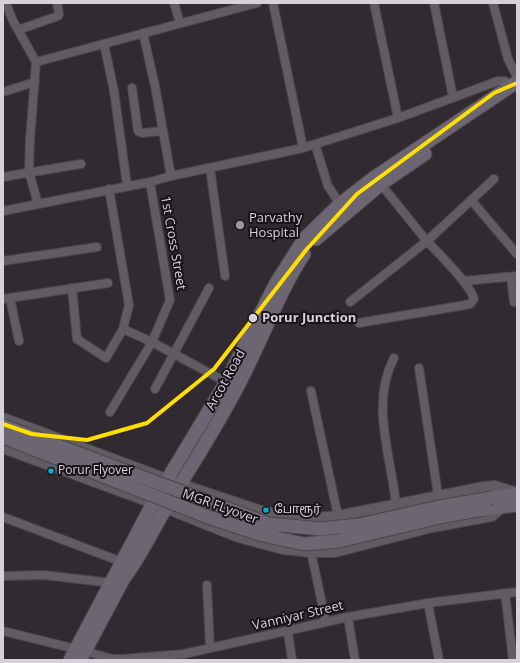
<!DOCTYPE html>
<meta charset="utf-8">
<style>
body{margin:0}
#map{position:relative;width:520px;height:663px;overflow:hidden;background:#312b31;font-family:"Open Sans",sans-serif}
canvas{display:block}
.frame{position:absolute;inset:0;border:4px solid #d8d1d9;pointer-events:none}
</style>
<div id="map">
<canvas width="520" height="663"></canvas>
<div class="frame"></div>
</div>
<script>
const c = document.querySelector('canvas').getContext('2d');
c.lineJoin = 'round';
function stroke(path, color, width, dash) {
  c.strokeStyle = color;
  c.lineWidth = width;
  c.lineCap = dash ? 'butt' : 'round';
  c.setLineDash(dash || []);
  c.stroke(path);
}
function drawText(font, color, halo, rows, align = 'center') {
  c.font = font + ' "Open Sans","Noto Sans Tamil",sans-serif';
  c.lineWidth = 4;
  c.setLineDash([]);
  c.textBaseline = 'middle';
  c.strokeStyle = halo;
  c.fillStyle = color;
  for (const [text, x, y, turn = 0] of rows) {
    c.save();
    c.translate(x, y);
    c.rotate((+turn || 0) * Math.PI / 180);
    c.textAlign = isNaN(turn) ? turn : align;
    if (halo) c.strokeText(text, 0, 0);
    c.fillText(text, 0, 0);
    c.restore();
  }
}
const minor = new Path2D(`
 M6 3 13 21 36 62 30 140 29 172 38 204
 M174 3 180 23
 M273 3 303 148
 M374 3 398 118
 M434 3 453 97
 M493 3 508 59 517 77
 M18 30 58 16 59 14 57 3
 M143 33 155 86 171 176
 M104 44 114 91 127 185
 M36 62 257 3
 M132 88 138 131 142 133 163 131
 M3 92 35 82
 M315 144 328 186 342 207
 M210 168 225 276
 M3 177 81 164
 M471 200 517 254
 M3 211 150 182 171 176 303 148 398 118 498 81H505L512 86
 M3 261 97 247
 M511 277 514 302
 M463 281 517 276
 M72 288 77 339 106 358 123 329 129 305 109 189
 M10 298 19 341
 M3 299 108 283
 M350 302 427 241 494 179
 M359 323 465 305 470 304 474 299C471 285 438 253 427 241 410 221 395 201 378 181
 M123 329 152 342 226 382
 M394 358C370 403 391 456 396 504
 M419 368 438 495
 M155 389 209 288
 M311 391 338 516
 M110 412 152 342 170 300 150 182
 M3 517 122 562
 M311 552 326 622
 M3 576 44 575 112 583
 M207 585 210 648
 M505 593 513 660
 M428 603 439 660
 M348 617 355 660
 M3 631 76 649
 M288 632 292 660
 M85 651 112 659H122L184 654 348 617 428 603 517 592`);
const tertiary = new Path2D(`
 M3 418 180 484 261 511 304 519 338 516 484 487 495 486 517 493
 M3 448 153 503 238 537 283 549 311 552H335L432 527 492 516 502 507`);
const primary = new Path2D(`
 M316 239 381 184 425 154
 M492 498 517 494
 M484 509 517 505
 M82 657 124 578C141 556 152 531 166 508 191 466 218 425 240 382 262 340 278 294 304 254
 M70 660 153 503 226 382 276 283 304 239 340 204 375 177 517 82`);
const primaryBridge = new Path2D(`
 M4 426 269 524 321 529 359 525 439 507 492 498
 M3 437 211 518 263 535 304 544 339 541 444 516 484 509`);
const metro1 = new Path2D(`
 M3 424 32 434 87 440 147 423 214 369 306 250 357 194 494 93 517 83`);
const markers = [
 [240,225,5,"#9e979e"],
 [253,318,5,"#d8d1d9"],
 [51,471,3.5,"#06acd0"],
 [266,510,3.5,"#06acd0"]
];
const busNames = [
 ["Porur Flyover",58,471],
 ["போரூர்",274,510]
];
const poiNames = [
 ["Parvathy",249,218],
 ["Hospital",249,233]
];
const streetNames = [
 ["1st Cross Street",173,243,80],
 ["Arcot Road",226,380,-61],
 ["MGR FLyover",220,507,20],
 ["Vanniyar Street",298,616,-13]
];
const stopNames = [
 ["Porur Junction",262,318]
];
stroke(minor, '#4b464b', 10);
stroke(tertiary, '#4b464b', 12);
stroke(primary, '#4b464b', 15);
stroke(minor, '#615c62', 8);
stroke(tertiary, '#615c62', 10);
stroke(primary, '#6c6673', 13);
stroke(primaryBridge, '#4b464b', 15, []);
stroke(primaryBridge, '#6c6673', 13);
stroke(metro1, '#ffdf00', 4);
for (const [x, y, r, color] of markers) {
  const dot = new Path2D();
  dot.arc(x, y, r, 0, 2 * Math.PI);
  c.fillStyle = color;
  c.fill(dot);
  stroke(dot, '#181318', 1.5);
}
drawText('12px', '#d8d1d9', '#181318', busNames, 'left');
drawText('13px', '#d8d1d9', '#181318', poiNames, 'left');
drawText('13px', '#d8d1d9', '#181318', streetNames);
drawText('bold 13px', '#d8d1d9', '#181318', stopNames, 'left');
</script>
